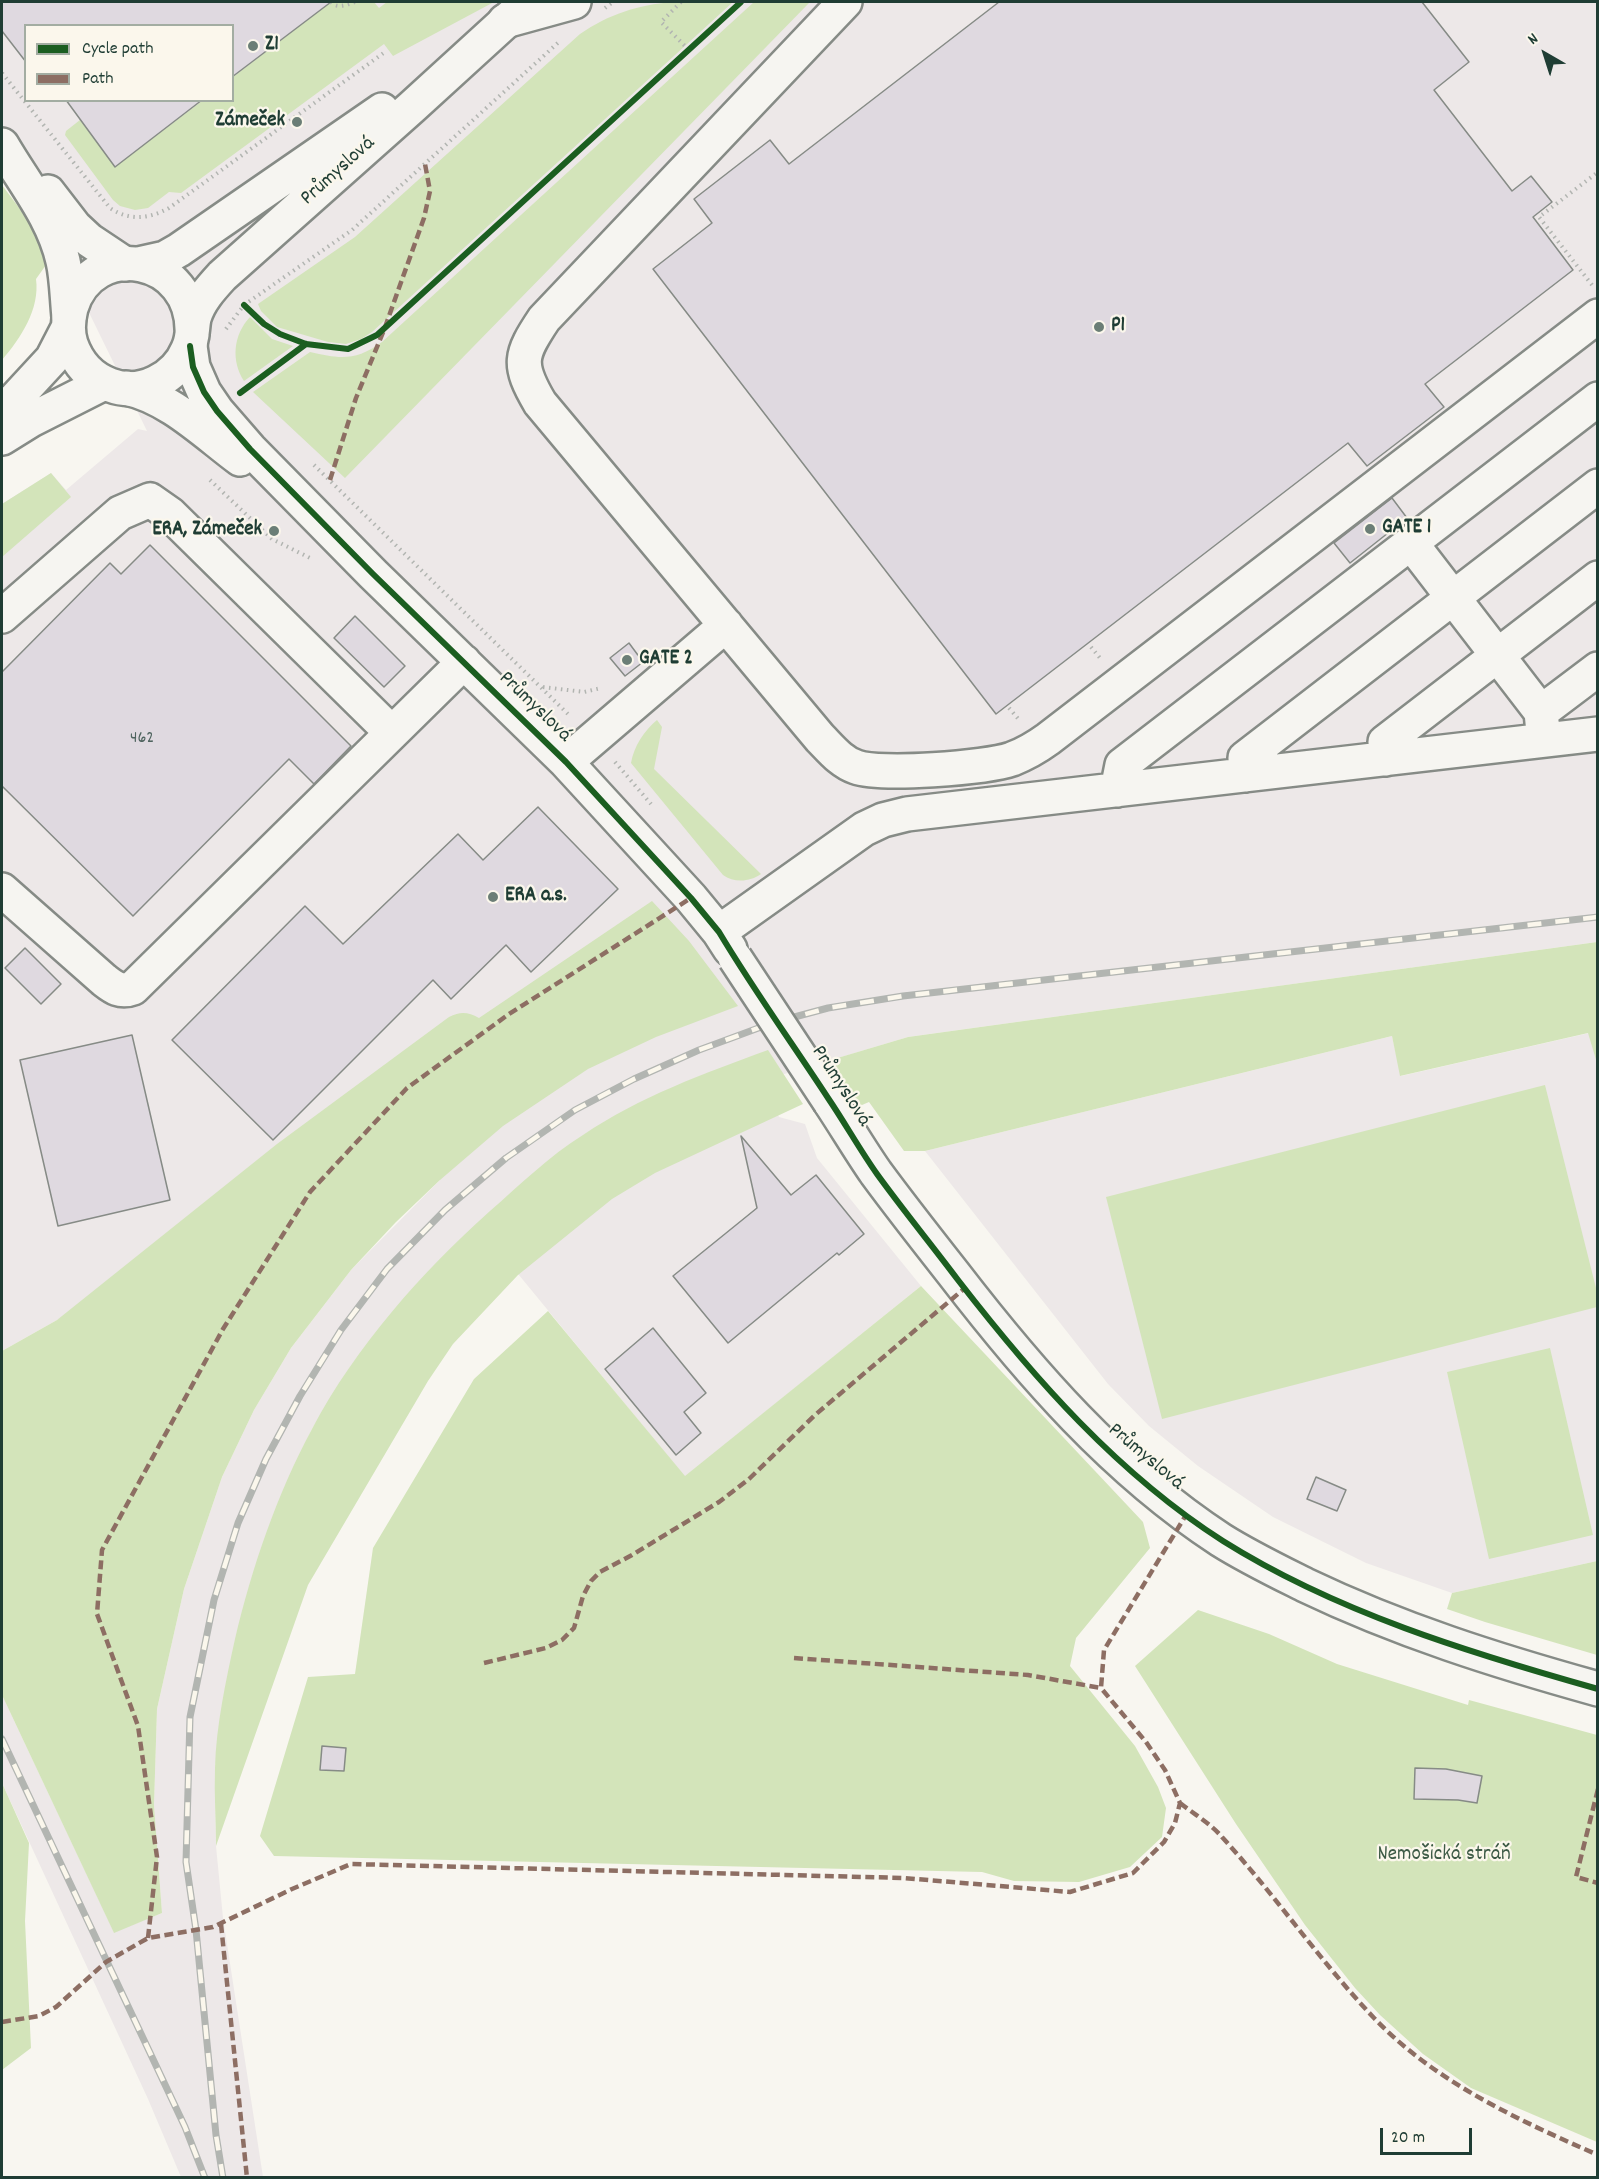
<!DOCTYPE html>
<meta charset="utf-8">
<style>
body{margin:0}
#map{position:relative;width:1599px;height:2179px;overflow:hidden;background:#f8f6f0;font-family:Dekko,sans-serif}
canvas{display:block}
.frame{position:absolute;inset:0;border:3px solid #1f3d34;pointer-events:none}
.legend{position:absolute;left:24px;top:24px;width:210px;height:78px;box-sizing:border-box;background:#fbf7ec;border:2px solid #a3ada2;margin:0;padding:8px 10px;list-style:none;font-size:18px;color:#1f3d34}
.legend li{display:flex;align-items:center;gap:12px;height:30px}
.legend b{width:30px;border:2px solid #a3ada2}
.north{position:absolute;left:1515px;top:24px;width:60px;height:60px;-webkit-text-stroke:4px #fbf7ec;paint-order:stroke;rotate:321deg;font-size:16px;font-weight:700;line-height:24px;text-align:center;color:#1f3d34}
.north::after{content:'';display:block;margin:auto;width:21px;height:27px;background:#1f3d34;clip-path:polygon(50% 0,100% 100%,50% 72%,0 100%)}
.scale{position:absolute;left:1380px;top:2128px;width:92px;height:27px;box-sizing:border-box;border:3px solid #1f3d34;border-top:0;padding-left:8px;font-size:18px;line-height:21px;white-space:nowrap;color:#1f3d34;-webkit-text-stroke:4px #fbf7ec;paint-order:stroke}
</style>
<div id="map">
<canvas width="1599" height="2179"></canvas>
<div class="frame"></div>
<ul class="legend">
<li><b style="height:8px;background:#1b5e20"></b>Cycle path</li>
<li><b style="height:8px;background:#8d6e63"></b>Path</li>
</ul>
<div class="north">N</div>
<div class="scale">20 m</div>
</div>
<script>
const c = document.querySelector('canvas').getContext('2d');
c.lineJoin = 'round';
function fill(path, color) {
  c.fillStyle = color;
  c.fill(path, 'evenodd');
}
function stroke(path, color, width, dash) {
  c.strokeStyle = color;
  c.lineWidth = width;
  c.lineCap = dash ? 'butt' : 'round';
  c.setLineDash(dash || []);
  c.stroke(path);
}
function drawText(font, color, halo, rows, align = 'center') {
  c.font = font + ' Dekko,sans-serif';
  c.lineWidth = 4.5;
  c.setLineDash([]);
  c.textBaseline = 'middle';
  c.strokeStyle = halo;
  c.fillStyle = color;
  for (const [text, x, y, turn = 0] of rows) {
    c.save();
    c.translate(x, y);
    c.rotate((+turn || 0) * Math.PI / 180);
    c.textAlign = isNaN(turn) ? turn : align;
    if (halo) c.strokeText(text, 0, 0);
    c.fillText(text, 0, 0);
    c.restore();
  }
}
const built = new Path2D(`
 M2 2H1597V942L908 1037 761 1081 779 1117 805 1124 817 1158 921 1286 685 1477 477 1224 354 1362 312 1429 279 1502 215 1766 216 1846 223 1918 263 2177H181L148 2099 2 1783V1695L114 1932 162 1913 154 1805 157 1709 184 1589 222 1477 254 1410 291 1348 351 1270 440 1180 57 1320 2 1351V504L51 473 66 490 138 429 147 431 2 135ZM26 26H232V100H26Z
 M1589 1033 1598 1063 1597 1561 1452 1593 1366 1563 1273 1517 1198 1466 1149 1426 1108 1384 925 1151 1392 1036 1401 1076Z`);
const green = new Path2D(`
 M331 2H374L379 8 387 2H494L393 56 384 44 181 193 169 192 148 208 135 210 120 206 113 200 65 135 66 131 80 120 115 167 202 101 232 100 233 77Z
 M672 2H733L372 332 361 339 346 344 328 342 277 327 261 311 258 304 355 237 580 34C609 14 638 5 672 2Z
 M754 2H810L345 478 253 392 310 352C340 359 356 361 382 342Z
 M2 185C22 212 39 231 46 265L36 279C40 309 21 338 2 360Z
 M250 317 272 339 293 346 244 381C231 361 233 335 250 317Z
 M51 473 71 497 2 557V504Z
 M657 720 662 727 654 769 761 874C750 882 734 883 723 875L631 763C634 746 644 731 657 720Z
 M652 901 689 941 738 1006 656 1037 588 1069 503 1126 440 1180 396 1222 351 1270 291 1348 254 1410 222 1477 184 1589 157 1709 154 1805 162 1913 114 1933 2 1695V1351L57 1320 277 1144 449 1017C461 1011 468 1012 479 1018Z
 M1597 942V1063L1588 1033 1400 1076 1392 1036 925 1151H904L869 1102 855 1108 824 1062 908 1037Z
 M768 1050 803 1104 655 1173 612 1199 518 1275 453 1344 428 1381 308 1585 216 1846C216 1820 214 1794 215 1768 216 1726 226 1680 235 1639 252 1567 277 1494 312 1429 356 1346 421 1273 490 1211 520 1185 549 1156 583 1135 639 1097 705 1073 768 1050Z
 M1545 1085 1597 1292V1307L1162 1419 1106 1197Z
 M921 1286 1143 1522 1150 1548 1076 1638 1070 1666 1135 1746 1158 1787 1166 1808 1162 1837 1130 1867 1079 1882 1014 1881 982 1872 274 1856 260 1836 308 1677 355 1674 373 1548 474 1379 548 1311 685 1476Z
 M1550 1348 1593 1535 1489 1559 1447 1372Z
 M1597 1561V1655L1485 1622 1447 1609 1452 1593Z
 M1198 1610 1269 1634 1337 1664 1468 1705 1469 1700 1597 1735V2142L1471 2088 1423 2054 1380 2015 1355 1988 1305 1925 1236 1824 1135 1666Z
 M2 1783 29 1843 25 1921 31 2048 2 2070Z`);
const building = new Path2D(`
 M2 2H331L232 77V26H26V62L2 31Z
 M999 2H1422L1469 62 1434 90 1512 191 1531 176 1552 202 1533 217 1573 270 1425 384 1444 407 1367 466 1348 443 996 714 653 269 712 223 694 199 770 140 789 164Z
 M66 100H202L115 167Z
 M1392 498 1407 518 1350 563 1334 543Z
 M150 545 351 746 314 784 289 759 133 916 2 786V672L110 563 121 574Z
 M355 616 405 666 384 687 334 638Z
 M629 643 643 662 625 676 610 658Z
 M538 807 618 889 531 972 506 945 451 999 433 980 273 1140 172 1040 305 906 343 944 458 834 483 860Z
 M25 948 61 984 41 1004 5 968Z
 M132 1035 170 1200 58 1226 20 1060Z
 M741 1136 791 1195 816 1175 864 1234 839 1255 837 1253 728 1343 673 1276 757 1208Z
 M653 1328 706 1393 684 1412 701 1433 676 1455 605 1369Z
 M1316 1477 1346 1490 1337 1511 1307 1499Z
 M322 1746 346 1748 344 1771 320 1770Z
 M1415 1768 1446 1769 1482 1776 1477 1803 1458 1800 1414 1799Z`);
const path = new Path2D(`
 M331 2C337 9 346 5 355 2
 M681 2 661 22 689 50
 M605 8 613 2
 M2 73 110 208C129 221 149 219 169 208L385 52
 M1592 285 1539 217 1598 172
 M226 329 244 305 352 230 560 41
 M314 465 570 716
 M210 480 272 539 310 558
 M1091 647 1100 658
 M543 687 584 692 601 688
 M1009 708 1020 721
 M615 762 651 804`);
const minor = new Path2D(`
 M845 2 544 319C520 355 517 364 540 403L820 738C831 749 841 762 856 767 880 776 986 768 1012 759 1025 754 1037 747 1048 739L1598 316
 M505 21 574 2
 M2 145C24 183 53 217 63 261 67 278 67 298 69 317
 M48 192 75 227 89 240 125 264
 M190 346 193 367 204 392 217 411 250 449 373 574 566 762 691 898 719 932 730 949
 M126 388C169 397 205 433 240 459
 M1411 543 1541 712
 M2 616 120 513 150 500 170 514 391 732
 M1543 732 1541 712 1598 669
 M1386 759 1385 742 1598 578
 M566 762 726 625
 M1246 775 1245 758 1598 486
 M1117 790 1122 765 1598 399
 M2 890 104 980C113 987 120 993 133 988L464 662
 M719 932 864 829 883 820 907 814 1598 734
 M830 1102C846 1126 860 1150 876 1173 901 1207 927 1240 953 1273 1030 1373 1114 1470 1221 1540 1248 1557 1277 1571 1305 1585 1399 1630 1497 1661 1598 1689`);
const major = new Path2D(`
 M138 264 165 258 179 250 382 110
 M192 335C196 255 92 237 71 308 68 320 67 332 71 344 78 364 91 378 110 385 141 397 176 378 188 349 193 339 192 328 194 318 199 301 211 288 222 276L412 107 527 2
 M2 411 16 398 52 359 68 328
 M2 438 31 420 104 383`);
const rail = new Path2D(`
 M2 1739 185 2127 205 2178
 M223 2178 216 2135 196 1930 186 1862 190 1717 214 1600 238 1523 266 1459 300 1396 341 1330 387 1269 445 1210 506 1158 575 1110 634 1079 699 1050 772 1023 828 1008 903 996 1598 917`);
const minorBridge = new Path2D(`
 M735 958 830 1102`);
const quiet = new Path2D(`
 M330 480 356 398 384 330 424 218 430 191 425 164
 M794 1658 1028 1675 1101 1688
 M484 1663 546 1648 562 1640 574 1628 583 1596 591 1581 600 1572 632 1555 719 1502 749 1479 815 1415 965 1288
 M1598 1789 1576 1877 1598 1883
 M1180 1803C1194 1814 1211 1824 1222 1837 1275 1895 1320 1961 1374 2018 1435 2082 1518 2120 1598 2155
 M221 1924 247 2178
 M148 1938 157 1857 138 1726 97 1614 102 1550 223 1329 310 1192 407 1088 509 1014 691 898
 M2 2022 39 2016 56 2007 106 1962 148 1938 213 1927 292 1889 351 1864 904 1878 1070 1892 1133 1873 1164 1842 1175 1823 1180 1803 1165 1770 1146 1742 1101 1688 1104 1650 1186 1515`);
const cycleway = new Path2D(`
 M244 305 264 324 280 334 306 344 348 349 377 335 741 2
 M190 346 193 367 204 392 217 411 250 449 373 574 566 762 691 898 719 932C753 989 792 1043 828 1098 845 1123 860 1150 877 1174 903 1210 931 1244 958 1280 1033 1377 1118 1474 1223 1541 1336 1612 1470 1653 1598 1689
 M240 393 306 344`);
const markers = [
 [253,46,6,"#6b7e76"],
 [297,122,6,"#6b7e76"],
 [1099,327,6,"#6b7e76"],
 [1370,529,6,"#6b7e76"],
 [274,531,6,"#6b7e76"],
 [627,660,6,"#6b7e76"],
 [493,897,6,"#6b7e76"]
];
const numberNames = [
 ["462",142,740]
];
const poiNames = [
 ["Z1",265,46],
 ["Zámeček",285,122,"right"],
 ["P1",1111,327],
 ["GATE 1",1382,529],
 ["ERA, Zámeček",262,531,"right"],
 ["GATE 2",639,660],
 ["ERA a.s.",505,897]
];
const streetNames = [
 ["Průmyslová",339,172,-42],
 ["Průmyslová",534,708,44],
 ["Průmyslová",840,1087,57],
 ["Průmyslová",1145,1458,40]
];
const parkNames = [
 ["Nemošická stráň",1444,1856]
];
fill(built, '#ede8e8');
fill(green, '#d3e4ba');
fill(building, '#dfd9e0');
stroke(building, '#868b86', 1.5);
stroke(minor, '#868b86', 38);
stroke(major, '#868b86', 38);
stroke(path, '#b2b5b1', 4, [1.5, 4.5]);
stroke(minor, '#f6f5f1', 33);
stroke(major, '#f6f5f1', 33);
stroke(rail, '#b2b5b1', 7);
stroke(rail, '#fbf7ec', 4.5, [14]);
stroke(minorBridge, '#868b86', 38, []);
stroke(minorBridge, '#f6f5f1', 33);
stroke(quiet, '#8d6e63', 4.5, [9, 4.5]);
stroke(cycleway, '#1b5e20', 6);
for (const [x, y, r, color] of markers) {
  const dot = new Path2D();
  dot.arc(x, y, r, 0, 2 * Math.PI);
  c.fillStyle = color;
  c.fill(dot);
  stroke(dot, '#fbf7ec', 2);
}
drawText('18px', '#4f645f', null, numberNames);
drawText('bold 21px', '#1f3d34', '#fbf7ec', poiNames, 'left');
drawText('21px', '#1f3d34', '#fbf7ec', streetNames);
drawText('21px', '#3d5b46', '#fbf7ec', parkNames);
</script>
